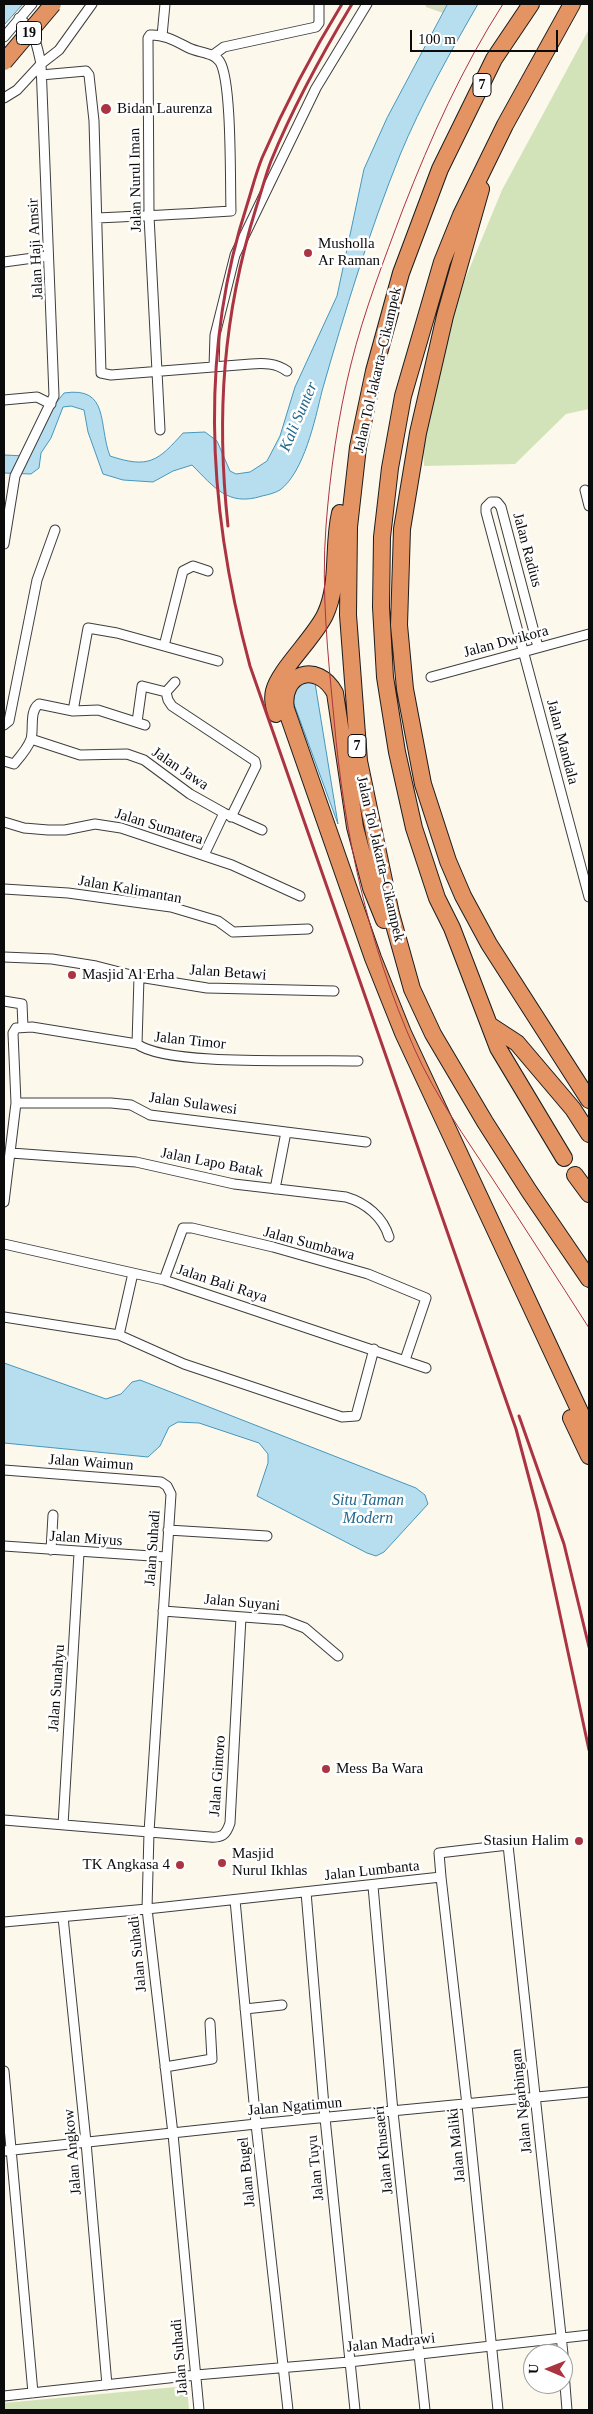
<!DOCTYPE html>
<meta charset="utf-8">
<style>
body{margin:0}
#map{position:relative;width:593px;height:2414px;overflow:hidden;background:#fdf8ec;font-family:Georgia,serif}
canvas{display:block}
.frame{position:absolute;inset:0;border:5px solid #0b0b0b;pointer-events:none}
.north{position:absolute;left:523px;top:2344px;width:50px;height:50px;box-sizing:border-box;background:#fff;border:1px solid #9d9d9d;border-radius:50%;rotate:271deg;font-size:14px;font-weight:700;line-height:20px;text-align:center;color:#0b0b0b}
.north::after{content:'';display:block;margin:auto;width:18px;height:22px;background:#ab3443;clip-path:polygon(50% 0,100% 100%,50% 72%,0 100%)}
.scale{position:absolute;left:410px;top:30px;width:148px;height:22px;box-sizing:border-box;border:2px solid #0b0b0b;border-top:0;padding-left:6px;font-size:15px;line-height:18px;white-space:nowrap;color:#0b0b0b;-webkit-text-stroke:4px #fff;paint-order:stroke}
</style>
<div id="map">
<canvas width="593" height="2414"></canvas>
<div class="frame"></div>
<div class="north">U</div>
<div class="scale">100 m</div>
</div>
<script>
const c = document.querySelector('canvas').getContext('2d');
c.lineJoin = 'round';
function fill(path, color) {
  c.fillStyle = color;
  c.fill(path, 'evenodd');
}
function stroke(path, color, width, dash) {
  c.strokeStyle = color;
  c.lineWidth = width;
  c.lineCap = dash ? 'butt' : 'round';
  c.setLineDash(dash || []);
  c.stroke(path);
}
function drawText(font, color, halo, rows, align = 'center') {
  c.font = font + ' Georgia,serif';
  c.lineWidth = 5;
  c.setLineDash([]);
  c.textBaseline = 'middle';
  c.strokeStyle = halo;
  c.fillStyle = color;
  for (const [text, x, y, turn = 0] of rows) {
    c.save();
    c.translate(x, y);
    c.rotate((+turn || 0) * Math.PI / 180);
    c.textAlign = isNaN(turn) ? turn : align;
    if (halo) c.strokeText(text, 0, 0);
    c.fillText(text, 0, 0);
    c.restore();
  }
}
const green = new Path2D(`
 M589 29V409L566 414 515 464 424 466 420 388 502 190Z
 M187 2386 189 2410H4V2403Z`);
const cemetery = new Path2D(`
 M425 4H447L443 13 426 7Z`);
const water = new Path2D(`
 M4 4H23L4 25Z
 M448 4H478C451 51 421 104 400 155 369 232 345 311 322 391 315 420 304 472 280 490 275 493 267 495 262 496 228 507 214 487 192 465L173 471 153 482 123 480 103 474 88 432 84 410 71 406 63 407 51 438 41 453 39 468 31 474 4 473V455L26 456 47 414 64 393C110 386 98 425 110 456 149 469 158 461 183 433L205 432 217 441 230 471 236 474 250 472 267 461 280 436 295 387 337 296 364 169 387 118Z
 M304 680 315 683 338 824 291 696Z
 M4 1363 106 1399 121 1394 132 1382 140 1380 416 1488 425 1495 428 1504 384 1552 376 1556 367 1553 257 1496 268 1463V1454L259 1443 199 1423 178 1422 169 1427 160 1446 148 1457 4 1443Z`);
const street = new Path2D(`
 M162 36 165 4
 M4 37 32 4
 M213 55 224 47 316 27 319 23V4
 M41 75 86 71 89 75 94 121 101 373 111 375 251 364C264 363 276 363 287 371
 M4 98 17 90 41 64 59 50 92 4
 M97 218C142 216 187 214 231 211 230 182 232 82 220 62 214 52 199 53 189 48 177 42 164 34 150 35L148 38 149 216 160 430
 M4 262 48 256
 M214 367 215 335 235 255 316 88 367 4
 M4 400 37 397 51 404
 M585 490 589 506
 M4 544 15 476 54 396 41 64C37 46 35 30 19 18
 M164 646 183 571 193 566 208 571
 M538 647 501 507 497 502H491L486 507V512L589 897
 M431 677 589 634
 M166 692 168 700 172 706 255 761 256 766 231 817
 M73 711 88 628 117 633 218 661
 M137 722 142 686 166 692 175 682
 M4 725 9 721 37 580 55 530
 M31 739 80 755 127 754 144 760 190 794 224 813 262 830
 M4 761 14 764C20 757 28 748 31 739 34 729 29 711 39 704L73 711 98 710 145 725
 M4 822 24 828 48 830H65L95 824 121 828 232 865 300 896
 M204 855 224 813
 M4 889 68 893 171 907 218 921 233 932 308 929
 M4 957 52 959 96 966 139 977 207 988 334 991
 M4 1001 22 1004 23 1027
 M137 1044 139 977
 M16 1103H111L131 1105 150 1115 366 1142
 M11 1153 136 1162 234 1184 346 1197C366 1203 383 1217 389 1237
 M275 1189 286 1132
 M4 1202 16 1103 13 1033 16 1028 32 1027 137 1044C168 1067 313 1059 358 1061
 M4 1244 164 1280 426 1368
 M164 1280 183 1228H192L273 1247 368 1274 426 1298 405 1360
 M4 1317 119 1335 133 1273
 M119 1335 184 1364 342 1417 356 1416 374 1349
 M4 1470 161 1482 167 1486 171 1494 149 1832 147 1909 173 2134 199 2410
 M168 1530 267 1536
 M4 1546 166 1557
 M51 1550 53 1515
 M163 1611 284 1620 305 1628 338 1656
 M4 1820 210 1837C222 1838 226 1835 230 1823L241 1617
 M63 1825 79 1553
 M441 1877 467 2105 498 2410
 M373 1886 393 2112 425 2410
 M306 1892 325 2118 355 2410
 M235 1900 256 2124 288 2410
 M63 1917 86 2142 107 2385
 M4 1922 147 1909 441 1877 439 1853 508 1845 563 2354
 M245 2009 282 2005
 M165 2067 212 2059 210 2023
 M4 2071 33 2393
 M4 2151 256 2124 589 2092
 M563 2360 567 2410
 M4 2396 196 2375 349 2362 589 2335`);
const highway = new Path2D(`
 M531 4 494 59 440 169 401 273 374 371 358 447 349 527 348 615 359 761 391 914 412 989 433 1034 485 1122 529 1191 589 1279
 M481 189 445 316 418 433 402 529 399 625 405 689 423 784 448 861 463 896 489 944 589 1100
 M276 714C274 706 272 699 274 691 279 670 314 638 325 615 340 583 332 547 340 513
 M384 920 371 888 355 827 335 693C317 660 280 674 286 709L373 958 403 1033 589 1431
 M491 1026 517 1043 573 1109 589 1134
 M564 1158 498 1048 452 928 437 898 414 828 397 752 385 677 381 607 382 537 390 468 403 396 442 262 461 215 505 125 572 4
 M575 1175 589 1194
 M571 1418 589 1456`);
const tram = new Path2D(`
 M503 4C462 68 431 137 403 209 384 260 364 311 351 364 338 416 330 473 326 526 321 591 328 655 334 719 344 834 368 944 415 1050 435 1095 465 1137 492 1178 525 1228 557 1278 589 1328`);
const rail = new Path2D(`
 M342 4C312 53 285 105 262 158 256 173 252 189 247 205 198 356 209 515 250 666L516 1429 538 1512 589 1750
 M228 526C216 415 223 315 256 208 261 193 265 177 271 161 293 107 322 54 352 4
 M519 1416 564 1544 589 1647`);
const highwayBridge = new Path2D(`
 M4 62 53 4`);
const markers = [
 [106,109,6,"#ab3443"],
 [308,253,5,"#ab3443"],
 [72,975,5,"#ab3443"],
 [326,1769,5,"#ab3443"],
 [579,1841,5,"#ab3443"],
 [222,1863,5,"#ab3443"],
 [180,1865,5,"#ab3443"]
];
const shields = [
 [29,33,25],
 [482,85,18],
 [357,746,18]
];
const shieldNames = [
 ["19",29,33],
 ["7",482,85],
 ["7",357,746]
];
const poiNames = [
 ["Bidan Laurenza",117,109],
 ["Musholla",318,244],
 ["Ar Raman",318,261],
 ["Masjid Al Erha",82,975],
 ["Mess Ba Wara",336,1769],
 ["Stasiun Halim",569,1841,"right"],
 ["Masjid",232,1854],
 ["Nurul Ikhlas",232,1871],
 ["TK Angkasa 4",170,1865,"right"]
];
const streetNames = [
 ["Jalan Nurul Iman",136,180,-91],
 ["Jalan Haji Amsir",36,249,-93],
 ["Jalan Tol Jakarta–Cikampek",378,370,-77],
 ["Jalan Radius",527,550,75],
 ["Jalan Dwikora",506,642,-15],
 ["Jalan Mandala",562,742,75],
 ["Jalan Jawa",180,769,34],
 ["Jalan Sumatera",159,827,17],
 ["Jalan Tol Jakarta–Cikampek",380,859,77],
 ["Jalan Kalimantan",130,890,10],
 ["Jalan Betawi",228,973,4],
 ["Jalan Timor",190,1041,6],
 ["Jalan Sulawesi",193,1104,8],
 ["Jalan Lapo Batak",212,1163,11],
 ["Jalan Sumbawa",309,1244,15],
 ["Jalan Bali Raya",222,1284,18],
 ["Jalan Waimun",91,1463,4],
 ["Jalan Miyus",86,1539,4],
 ["Jalan Suhadi",153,1548,-86],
 ["Jalan Suyani",242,1603,5],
 ["Jalan Sunahyu",57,1688,-86],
 ["Jalan Gintoro",218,1776,-86],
 ["Jalan Lumbanta",372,1871,-6],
 ["Jalan Suhadi",138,1954,-96],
 ["Jalan Ngarbingan",522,2101,-96],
 ["Jalan Ngatimun",295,2107,-5],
 ["Jalan Maliki",457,2145,-96],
 ["Jalan Khusaeri",384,2150,-96],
 ["Jalan Angkow",73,2152,-95],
 ["Jalan Tuyu",316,2168,-96],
 ["Jalan Bugel",247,2172,-96],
 ["Jalan Madrawi",391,2343,-6],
 ["Jalan Suhadi",180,2357,-95]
];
const waterNames = [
 ["Kali Sunter",299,417,-67],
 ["Situ Taman",368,1501],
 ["Modern",368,1519]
];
fill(green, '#d2e3b9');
fill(cemetery, '#d5dcc0');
fill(water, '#b6deef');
stroke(water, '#4597bd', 1);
stroke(street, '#3e3e3e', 11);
stroke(highway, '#1c1c1c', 18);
stroke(street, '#fff', 9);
stroke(highway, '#e49363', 16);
stroke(tram, '#ab3443', 1);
stroke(rail, '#ab3443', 3);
stroke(highwayBridge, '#1c1c1c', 18, []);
stroke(highwayBridge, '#e49363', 16);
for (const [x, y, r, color] of markers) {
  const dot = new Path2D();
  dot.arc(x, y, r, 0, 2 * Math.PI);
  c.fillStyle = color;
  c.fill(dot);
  stroke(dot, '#fff', 2);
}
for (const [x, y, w] of shields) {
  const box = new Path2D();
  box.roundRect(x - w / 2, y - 11.5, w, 23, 4);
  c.fillStyle = '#fff';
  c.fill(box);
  stroke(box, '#0b0b0b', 1);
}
drawText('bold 14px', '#0b0b0b', null, shieldNames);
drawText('15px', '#0b0b0b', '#fff', poiNames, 'left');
drawText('15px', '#0b0b0b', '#fff', streetNames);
drawText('italic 16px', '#23688e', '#fff', waterNames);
</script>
